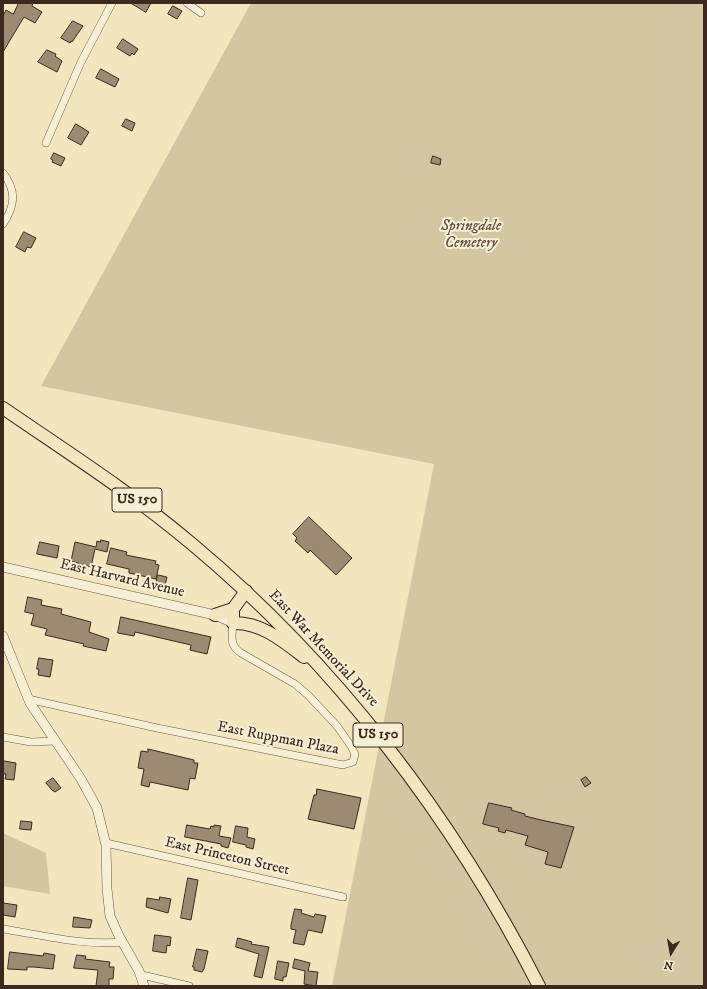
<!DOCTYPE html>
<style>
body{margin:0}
#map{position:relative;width:707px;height:989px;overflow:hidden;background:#f3e6be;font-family:"IM FELL DW Pica",serif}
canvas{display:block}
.frame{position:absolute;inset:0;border:4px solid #3d2820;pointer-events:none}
.north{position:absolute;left:651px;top:933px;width:40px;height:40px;-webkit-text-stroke:3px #f7efd5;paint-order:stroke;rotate:191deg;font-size:11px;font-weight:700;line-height:16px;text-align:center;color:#3d2820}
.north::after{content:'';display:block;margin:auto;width:14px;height:18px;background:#3d2820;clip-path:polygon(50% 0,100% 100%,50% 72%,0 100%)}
</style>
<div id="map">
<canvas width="707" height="989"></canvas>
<div class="frame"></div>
<div class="north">N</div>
</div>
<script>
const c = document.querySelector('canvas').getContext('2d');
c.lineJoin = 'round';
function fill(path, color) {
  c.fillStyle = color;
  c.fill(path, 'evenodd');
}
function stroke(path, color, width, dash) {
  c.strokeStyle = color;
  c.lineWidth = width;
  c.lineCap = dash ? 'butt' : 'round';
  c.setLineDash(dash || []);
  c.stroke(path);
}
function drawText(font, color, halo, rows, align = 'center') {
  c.font = font + ' "IM FELL DW Pica",serif';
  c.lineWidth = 4;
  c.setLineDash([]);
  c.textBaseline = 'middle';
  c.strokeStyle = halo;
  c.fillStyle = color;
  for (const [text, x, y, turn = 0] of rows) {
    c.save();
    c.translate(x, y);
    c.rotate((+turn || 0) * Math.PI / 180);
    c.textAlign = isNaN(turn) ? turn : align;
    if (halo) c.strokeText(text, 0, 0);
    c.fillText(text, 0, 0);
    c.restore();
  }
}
const green = new Path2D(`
 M251 3H704V986H332L434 464 41 386Z
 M3 833 46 853 50 894 3 886Z`);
const building = new Path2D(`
 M19 3H33L32 6 42 12 35 23 24 17 3 52V16L6 10 13 14Z
 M131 3H151L146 12Z
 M173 6 182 11 177 19 168 14Z
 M73 21 83 26 72 42 71 41 70 43 61 38Z
 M123 39 138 49 134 55 132 53 130 56 117 48Z
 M47 50 56 54 55 56 62 61 57 72 38 62Z
 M101 69 119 79 115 87 96 78Z
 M126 119 135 123 132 131 122 126Z
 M76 124 89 132 81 145 68 138Z
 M54 153 65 158 61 166 52 162 53 160 51 159Z
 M433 156 441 159 440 165 431 163Z
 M24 232 36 238 31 248 27 247 25 252 16 247Z
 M309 517 352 558 336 575 310 550 308 553 295 541 297 538 293 534Z
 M101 540 109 542 107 552 95 549 91 567 71 561 75 542 96 547 97 541 100 542Z
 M40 542 59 546 57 558 37 554Z
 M111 548 127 552 126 555 156 561 155 564 159 565 156 579 129 573V569L107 564Z
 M158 575 167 577 165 586 156 584Z
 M28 597 42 600 41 605 62 609 61 614 91 622 89 632 109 639 106 651 83 646 84 644 45 635 47 629 31 625 34 614 25 612Z
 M121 617 211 637 207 654 190 650 191 645 165 639 135 632 134 636 118 633Z
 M39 658 53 660 50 677 38 675 39 669H37Z
 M148 749 194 760V763H198L195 779 190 778 188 790 150 782 149 787 141 785 144 769 138 768 141 751 148 752Z
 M4 761 16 763 14 780 5 779 6 774H3Z
 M586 777 591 783 585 787 581 780Z
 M53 778 61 788 55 792 52 790 46 783Z
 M317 789 361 798 354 829 308 819 314 795H316Z
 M489 803 512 808 511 810 525 814V816L541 820 574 827 561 868 545 864 548 852 525 845 528 836 506 830 505 833 498 831 499 828 483 824Z
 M21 821 32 822 31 830 20 829Z
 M187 825 210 829 211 826 214 827V825L221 826 219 836 231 838 228 848 221 846V844L185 837Z
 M236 826 248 828 247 837 255 839 253 849 246 847V845L233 842Z
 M188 878 198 880 191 920 181 918Z
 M160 897 171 899 168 913 146 907 147 898 159 900Z
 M3 903 17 905 15 917 3 915Z
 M295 909 302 910 301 913 314 917 315 914 326 916 322 933 308 930 304 945 293 943 296 930 291 929V925Z
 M74 917 92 920 90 928 73 927Z
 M155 935 171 937 170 946 167 945 166 953 153 951Z
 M238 938 252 942 251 944 269 947 262 978 254 976 259 954 236 947Z
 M197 949 208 951 204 969 202 972 194 970V967H193Z
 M10 952 43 956 44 953 55 955 53 969 34 967H27V970L8 969Z
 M77 955 86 956 85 959 110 962 109 967H114L113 979H109V986H96L98 970 74 968Z
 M295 959 310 963 308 971 318 972 316 986 304 984 305 971 293 968Z
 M278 961 289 963 286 977H283V981L275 979Z`);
const minor = new Path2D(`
 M187 3 201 13
 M46 143 81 62 112 3
 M3 173C17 191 15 206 3 224
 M28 699 157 728 343 765 353 762 355 754 351 746 337 726 308 695 295 684 241 653C229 645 232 636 233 623
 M3 737 31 742 55 741
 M106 843 343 897
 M3 929C42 935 83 946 123 942
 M142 975 189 986`);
const tertiary = new Path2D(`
 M3 567 215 615 233 623
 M3 636 30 703 81 779 97 808 106 845 107 889 110 916 119 936 139 971 144 986`);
const trunk = new Path2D(`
 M3 408C67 452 133 494 192 544 337 665 453 818 539 986
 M246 591 233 609V623C260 622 282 640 304 657
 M215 615 233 609`);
const shields = [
 [137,500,50],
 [378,735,50]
];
const shieldNames = [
 ["US 150",137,500],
 ["US 150",378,735]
];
const parkNames = [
 ["Springdale",471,227],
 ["Cemetery",471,244]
];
const streetNames = [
 ["East Harvard Avenue",122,579,13],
 ["East War Memorial Drive",323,649,47],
 ["East Ruppman Plaza",278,739,11],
 ["East Princeton Street",227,857,13]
];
fill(green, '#d4c6a3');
fill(building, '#9c8b72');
stroke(building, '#3d2820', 1);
stroke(minor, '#6a5848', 8);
stroke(tertiary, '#6a5848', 10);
stroke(trunk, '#3d2820', 14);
stroke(minor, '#f7efd5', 7);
stroke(tertiary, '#f7efd5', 9);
stroke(trunk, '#f3e6be', 12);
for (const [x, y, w] of shields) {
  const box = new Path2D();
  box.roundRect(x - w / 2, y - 12, w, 24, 3);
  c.fillStyle = '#f7efd5';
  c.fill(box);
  stroke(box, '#3d2820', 1);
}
drawText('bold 14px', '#3d2820', null, shieldNames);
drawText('italic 15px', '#635041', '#f7efd5', parkNames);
drawText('15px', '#3d2820', '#f7efd5', streetNames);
</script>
